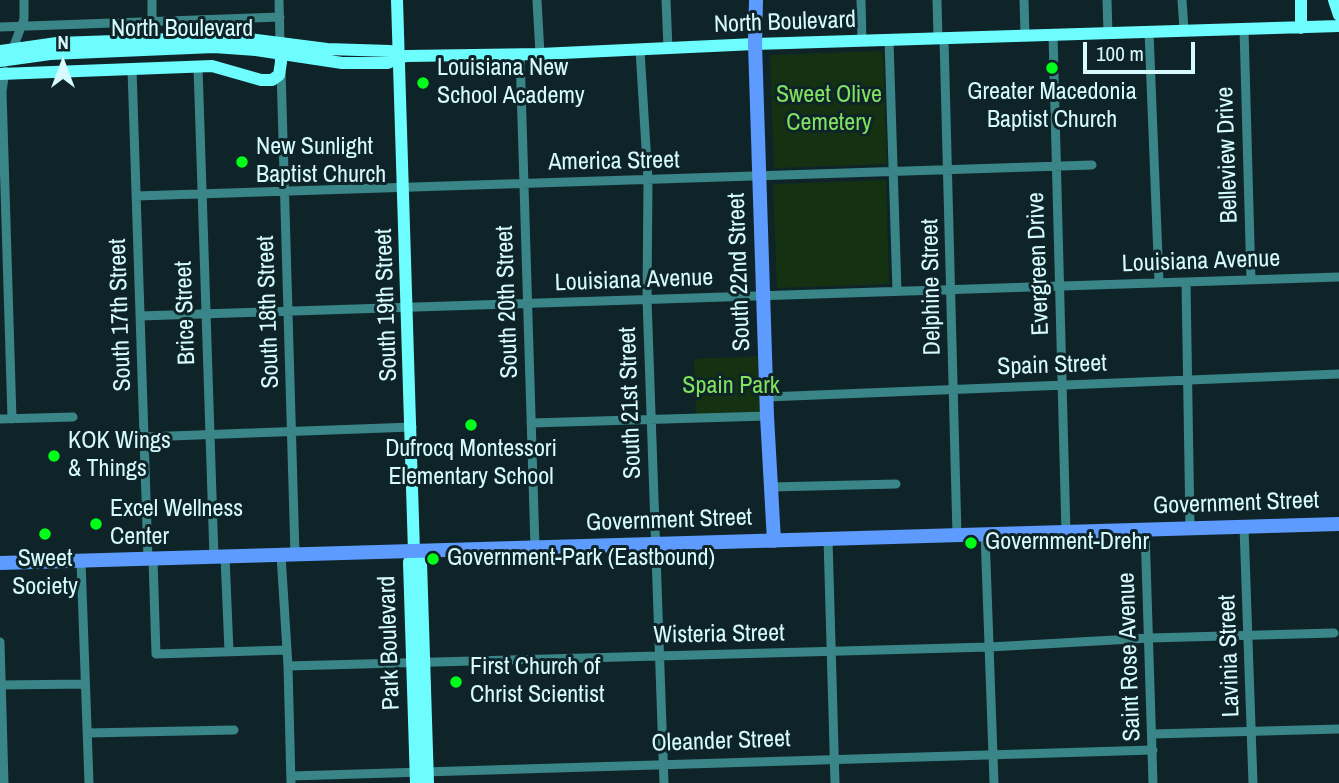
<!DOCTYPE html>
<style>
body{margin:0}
#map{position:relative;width:1339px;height:783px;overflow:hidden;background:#0f2428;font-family:"Archivo Narrow",sans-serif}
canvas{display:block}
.north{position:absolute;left:28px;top:28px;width:70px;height:70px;-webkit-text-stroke:5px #0f2428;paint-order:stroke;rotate:0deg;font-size:19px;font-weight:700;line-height:28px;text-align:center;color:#d6fbff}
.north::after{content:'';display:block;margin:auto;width:24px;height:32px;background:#d6fbff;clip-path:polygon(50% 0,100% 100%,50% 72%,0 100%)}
.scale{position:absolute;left:1083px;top:42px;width:112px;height:32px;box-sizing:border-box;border:4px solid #d6fbff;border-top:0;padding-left:9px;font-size:21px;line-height:24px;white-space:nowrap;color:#d6fbff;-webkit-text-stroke:5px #0f2428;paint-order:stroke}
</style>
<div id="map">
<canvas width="1339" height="783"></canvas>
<div class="north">N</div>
<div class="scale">100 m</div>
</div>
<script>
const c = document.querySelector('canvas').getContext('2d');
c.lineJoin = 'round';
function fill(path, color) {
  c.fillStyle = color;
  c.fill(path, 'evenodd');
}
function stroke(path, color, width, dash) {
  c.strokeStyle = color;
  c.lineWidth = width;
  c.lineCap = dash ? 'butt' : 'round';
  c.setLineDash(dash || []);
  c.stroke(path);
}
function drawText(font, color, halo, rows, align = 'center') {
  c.font = font + ' "Archivo Narrow",sans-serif';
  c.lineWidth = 6;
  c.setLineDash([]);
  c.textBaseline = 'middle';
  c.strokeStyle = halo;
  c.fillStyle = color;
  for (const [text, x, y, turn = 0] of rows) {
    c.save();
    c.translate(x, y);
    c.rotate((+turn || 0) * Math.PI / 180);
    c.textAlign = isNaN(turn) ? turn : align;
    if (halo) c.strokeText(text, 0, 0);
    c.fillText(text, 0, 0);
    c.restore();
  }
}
const green = new Path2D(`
 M883 51 887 164 774 168 770 55Z
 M886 180 889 284 777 288 773 184Z
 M766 356 767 416 696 418 694 359Z`);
const street = new Path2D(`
 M152 0V21
 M279 0 280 42
 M537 0 540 54
 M666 0 668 48
 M861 0 862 41
 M937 0 938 39
 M1024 0 1025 37
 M1107 0 1108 33
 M1182 0 1184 30
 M0 27 280 17
 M1244 29 1251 280
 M1149 32 1159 282
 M1053 35 1066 533
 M944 39 957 535
 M889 41 897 291
 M640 50 648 180 647 299 664 783
 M12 51 24 19V0
 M520 54 535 547
 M198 67 214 557
 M132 69 148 559
 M281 70 295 555
 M5 71 2 91 12 419
 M136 196 1092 165
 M1186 282 1190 528
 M140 316 1339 277
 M767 397 1339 374
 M0 419 73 417
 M531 423 767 416
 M144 437 412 427
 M771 487 896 484
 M1244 527 1253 783
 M1145 530 1153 783
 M985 534 994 783
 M828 539 835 783
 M281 555 288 666 291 783
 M225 557 229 651
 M153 559 156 654 287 650
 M81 561 89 783
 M0 642 4 783
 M288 666 990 647 1150 638 1334 633
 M1 685 85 684
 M87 733 234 730
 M1153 734 1339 729
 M291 776 1153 750`);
const secondary = new Path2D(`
 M397 0 414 552
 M1301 0V28
 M1334 0 1339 15
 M0 51 57 43 233 37 327 49 390 51 400 57
 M0 61 50 54 214 47 256 50 342 63H388L400 57 407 56 540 54 755 44 1339 26
 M0 74 212 66 261 80H272L279 75 281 62 280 46
 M414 552 421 562 428 783
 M414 552 409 562 416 783`);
const primary = new Path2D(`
 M756 0 755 44 767 416 774 541
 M0 563 1339 524`);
const markers = [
 [1052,68,7,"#02ff19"],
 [423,83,7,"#02ff19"],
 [242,162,7,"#02ff19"],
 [471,425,7,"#02ff19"],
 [54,456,7,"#02ff19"],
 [96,524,7,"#02ff19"],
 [45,534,7,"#02ff19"],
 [971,543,7,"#02ff19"],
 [433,559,7,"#02ff19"],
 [456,682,7,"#02ff19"]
];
const streetNames = [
 ["North Boulevard",785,23,-2],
 ["North Boulevard",182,30],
 ["Belleview Drive",1228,155,-92],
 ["America Street",614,162,-1],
 ["Louisiana Avenue",1201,262,-2],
 ["Evergreen Drive",1039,264,-92],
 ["South 22nd Street",740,272,-92],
 ["Louisiana Avenue",634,281,-2],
 ["Delphine Street",932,287,-91],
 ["South 20th Street",508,302,-92],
 ["South 19th Street",387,305,-92],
 ["South 18th Street",269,312,-92],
 ["Brice Street",186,313,-92],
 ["South 17th Street",121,315,-92],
 ["Spain Street",1052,366,-2],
 ["South 21st Street",631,403,-92],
 ["Government Street",1236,504,-2],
 ["Government Street",669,521,-2],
 ["Wisteria Street",719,635,-1],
 ["Park Boulevard",390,643,-92],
 ["Lavinia Street",1230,656,-92],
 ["Saint Rose Avenue",1130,657,-92],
 ["Oleander Street",721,742,-2]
];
const poiNames = [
 ["Louisiana New",437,69],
 ["School Academy",437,97],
 ["Greater Macedonia",1052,93,"center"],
 ["Baptist Church",1052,121,"center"],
 ["New Sunlight",256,148],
 ["Baptist Church",256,176],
 ["KOK Wings",68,442],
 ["& Things",68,470],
 ["Dufrocq Montessori",471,450,"center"],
 ["Elementary School",471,478,"center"],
 ["Excel Wellness",110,510],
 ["Center",110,538],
 ["Government-Drehr",985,543],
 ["Government-Park (Eastbound)",447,559],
 ["Sweet",45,560,"center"],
 ["Society",45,588,"center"],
 ["First Church of",470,668],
 ["Christ Scientist",470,696]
];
const parkNames = [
 ["Sweet Olive",829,96],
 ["Cemetery",829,124],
 ["Spain Park",731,387]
];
fill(green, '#143212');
stroke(street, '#3a8587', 9);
stroke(secondary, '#6dfdff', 12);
stroke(primary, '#5d9bff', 14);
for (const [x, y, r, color] of markers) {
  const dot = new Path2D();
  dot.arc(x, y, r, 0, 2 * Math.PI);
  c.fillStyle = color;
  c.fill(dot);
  stroke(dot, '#0f2428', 2.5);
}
drawText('24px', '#d6fbff', '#0f2428', streetNames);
drawText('24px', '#d6fbff', '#0f2428', poiNames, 'left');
drawText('24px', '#81e25f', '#0f2428', parkNames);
</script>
